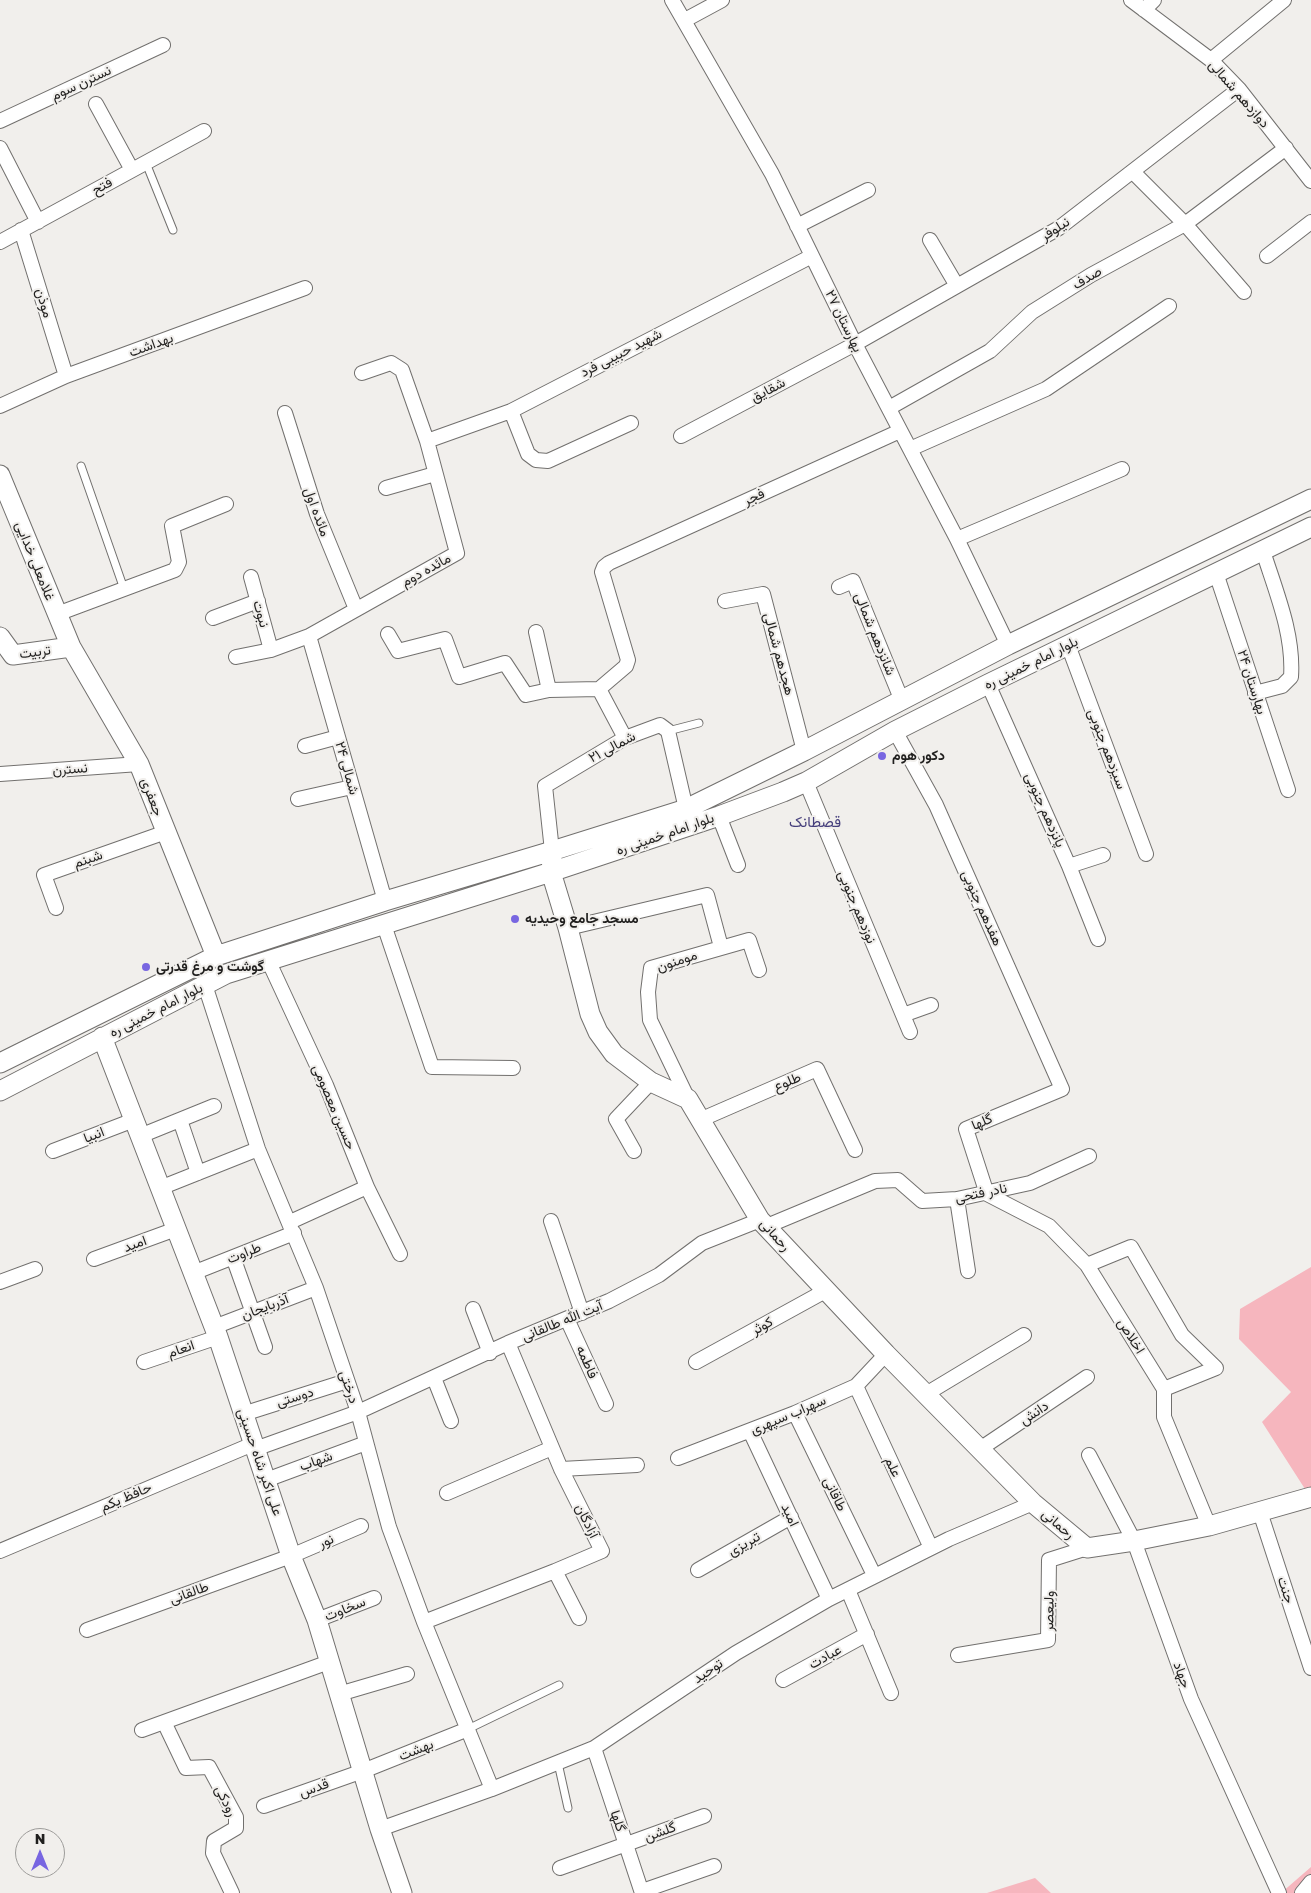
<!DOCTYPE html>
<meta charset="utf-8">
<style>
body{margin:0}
#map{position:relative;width:1311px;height:1893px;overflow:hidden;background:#f1efec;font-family:"Golos Text",sans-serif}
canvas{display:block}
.north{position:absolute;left:15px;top:1828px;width:50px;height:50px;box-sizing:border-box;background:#f1efec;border:1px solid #9d9c9a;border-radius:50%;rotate:0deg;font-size:14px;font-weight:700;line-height:20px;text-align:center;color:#201f1e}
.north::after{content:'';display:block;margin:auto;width:18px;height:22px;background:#7866e1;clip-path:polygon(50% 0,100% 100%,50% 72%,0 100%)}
</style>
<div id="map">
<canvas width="1311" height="1893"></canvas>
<div class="north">N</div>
</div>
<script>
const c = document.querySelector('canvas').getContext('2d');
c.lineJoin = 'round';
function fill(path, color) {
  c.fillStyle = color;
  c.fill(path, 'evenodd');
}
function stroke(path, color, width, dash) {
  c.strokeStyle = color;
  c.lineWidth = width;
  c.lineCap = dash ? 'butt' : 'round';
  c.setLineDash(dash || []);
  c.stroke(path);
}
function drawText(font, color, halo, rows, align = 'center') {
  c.font = font + ' "Golos Text",Vazirmatn,sans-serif';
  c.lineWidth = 4;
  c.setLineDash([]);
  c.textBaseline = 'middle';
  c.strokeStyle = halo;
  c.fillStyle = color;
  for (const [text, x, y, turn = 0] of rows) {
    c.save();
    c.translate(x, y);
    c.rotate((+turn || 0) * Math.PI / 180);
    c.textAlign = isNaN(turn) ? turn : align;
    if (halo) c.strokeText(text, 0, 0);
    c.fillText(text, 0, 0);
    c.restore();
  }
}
const green = new Path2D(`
 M1311 1267V1491L1305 1489 1262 1422 1291 1392 1239 1339 1240 1309Z
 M1311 1867V1893H1281Z
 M1035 1878 1051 1893H987Z`);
const lane = new Path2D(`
 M146 163 173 230
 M81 466 124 589
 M668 731 699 723
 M468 1729 559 1685
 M558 1763 568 1808`);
const street = new Path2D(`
 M672 0 772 174 855 344 957 539 1008 645
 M1131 0 1211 60 1239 89 1311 181
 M1144 10 1154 0
 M685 20 722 0
 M1211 60 1284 0
 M96 104 132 170
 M0 121 163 45
 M0 148 38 222
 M1133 172 1185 224 1244 292
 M797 226 868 190
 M21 230 66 376
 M930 240 957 286
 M0 242 204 131
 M1267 256 1311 222
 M0 406 66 376 305 288
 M889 408 990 351 1032 312 1091 275 1185 224 1286 148
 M511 411 528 454 536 460 548 461 631 423
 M285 413 317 514 356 609
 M681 436 855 344 1059 228 1239 89
 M427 441 511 411 812 256
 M910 449 1046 389 1169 306
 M386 488 435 474
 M957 539 1122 469
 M1216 573 1288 790
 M251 577 271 650
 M839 587 853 581 902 701
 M725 601 763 594 804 751
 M57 614 175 570 179 562 172 526 226 504
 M213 618 258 601
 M536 632 549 690
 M388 634 398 651 445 639 459 677 505 663 526 695 549 690 599 689 625 738
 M309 636 385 901
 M1068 645 1146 854
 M236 657 271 650 309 636 457 553 427 441 402 370 391 363 362 373
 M988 684 1069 866 1098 939
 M599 689 626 666 628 660 602 572 604 567 609 563 900 431
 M1255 693 1282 686 1291 677C1294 634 1276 592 1263 551
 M895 731 936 805 1062 1089 966 1129 987 1194 1049 1226 1087 1265 1164 1389V1417L1209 1526
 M305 746 338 737
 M0 774 139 764
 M806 782 910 1032
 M298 799 352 787
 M719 816 738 865
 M552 851 545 786 625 738 660 725 668 731 686 809
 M1069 866 1103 855
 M56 908 44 875 166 832
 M384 925 432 1067 513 1068
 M568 928 707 895 721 947
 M268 960 326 1085 367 1187 400 1254
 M205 985 258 1149 316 1288 358 1412 389 1527 424 1622 492 1789
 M903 1015 931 1005
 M688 1099 650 1020 648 992 651 968 749 940 759 970
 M702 1119 817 1069 855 1150
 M180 1120 198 1173
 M140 1136 214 1106
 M53 1151 134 1120
 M634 1151 616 1119 651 1082
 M160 1188 258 1149
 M957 1199 968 1271
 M551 1221 582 1313
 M290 1222 367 1187
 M767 1226 875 1181 898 1180 922 1201 957 1199 1030 1183 1089 1156
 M233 1257 265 1347
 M94 1259 176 1229
 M1087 1265 1131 1247 1182 1335 1216 1368 1164 1389
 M193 1273 294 1233
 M0 1282 35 1269
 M473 1309 490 1353
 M567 1319 606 1404
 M214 1327 316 1288
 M144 1362 218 1337
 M696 1362 827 1290
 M434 1378 451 1421
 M856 1386 931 1548
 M926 1394 1024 1335
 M795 1413 874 1575
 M243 1414 347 1381
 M750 1431 829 1599
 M255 1449 358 1412 508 1343 609 1301 659 1275 702 1243 760 1220
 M980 1449 1087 1377
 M1089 1455 1134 1541 1191 1699 1279 1893
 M678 1458 795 1413 856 1386 886 1354
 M561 1469 637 1465
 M266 1480 366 1443
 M447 1493 552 1448
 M1260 1512 1311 1668
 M0 1551 253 1444
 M698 1570 791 1517
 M555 1571 579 1618
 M848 1590 891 1693
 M317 1620 374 1598
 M424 1622 555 1571 602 1551 561 1469 508 1343
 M87 1630 291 1556 361 1526
 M958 1655 1048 1640 1049 1560 1087 1548
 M783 1680 867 1634
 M339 1694 407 1674
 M164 1722 186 1768 209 1767 236 1817V1828L214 1841 213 1853 232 1893
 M142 1730 329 1662
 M594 1748 642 1893
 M264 1806 363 1771 468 1729
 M380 1829 492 1789 594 1748 736 1653 829 1599 949 1539 1033 1503
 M560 1868 704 1816
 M642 1891 714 1866
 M1302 1893 1311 1882`);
const secondary = new Path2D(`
 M0 475 71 647 139 764 216 956
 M0 637 13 655 71 647
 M552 860 551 872 568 928 590 1014 598 1032 614 1054 651 1082 688 1099 760 1220 886 1354 1033 1503 1087 1548 1134 1541 1209 1526 1311 1497
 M102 1037 218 1337 291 1556 317 1620 380 1829 402 1893
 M0 1063 216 956 385 901 552 851 686 809 804 751 1008 645 1311 499
 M0 1091 226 974 551 872 719 816 783 792 806 782 895 731 988 684 1311 527`);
const markers = [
 [882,756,5,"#7866e1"],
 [515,919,5,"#7866e1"],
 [146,967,5,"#7866e1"]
];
const streetNames = [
 ["نسترن سوم",81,83,-25],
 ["دوازدهم شمالی",1239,94,49],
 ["فتح",102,186,-29],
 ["نیلوفر",1055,229,-33],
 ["صدف",1087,278,-31],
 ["موذن",44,303,73],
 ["بهارستان ۲۷",844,321,64],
 ["بهداشت",151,345,-20],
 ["شهید حبیبی فرد",621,353,-27],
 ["شقایق",768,390,-28],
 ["فجر",754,497,-24],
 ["مائده اول",317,512,70],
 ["غلامعلی خدایی",35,561,68],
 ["مائده دوم",426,570,-29],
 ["نبوت",261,614,74],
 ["شانزدهم شمالی",875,634,68],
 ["تربیت",35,652,-8],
 ["هجدهم شمالی",779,654,75],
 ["بلوار امام خمینی ره",1031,663,-26],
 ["بهارستان ۲۴",1252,682,72],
 ["۲۱ شمالی",612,747,-28],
 ["سیزدهم جنوبی",1107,749,69],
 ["۲۴ شمالی",347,768,74],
 ["نسترن",70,769,-4],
 ["جعفری",152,797,69],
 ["پانزدهم جنوبی",1045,810,66],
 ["بلوار امام خمینی ره",665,834,-19],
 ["شبنم",88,859,-19],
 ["نوزدهم جنوبی",857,907,67],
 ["هفدهم جنوبی",982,908,66],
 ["مومنون",677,961,-18],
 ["بلوار امام خمینی ره",156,1010,-27],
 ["طلوع",787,1082,-23],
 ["حسین معصومی",334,1107,67],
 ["گلها",982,1122,-23],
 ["انبیا",94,1135,-21],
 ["نادر فتحی",981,1193,-11],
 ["رحمانی",775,1235,48],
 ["امید",135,1244,-20],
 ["طراوت",244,1253,-22],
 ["آذربایجان",265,1307,-21],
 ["آیت الله طالقانی",562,1321,-22],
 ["کوثر",762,1326,-29],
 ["اخلاص",1131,1336,58],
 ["انعام",181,1349,-19],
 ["فاطمه",587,1362,66],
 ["درختی",349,1387,72],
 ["دوستی",295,1397,-17],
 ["دانش",1034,1413,-34],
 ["سهراب سپهری",788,1415,-23],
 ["شهاب",316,1461,-20],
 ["علی اکبر شاه حسینی",260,1462,71],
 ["علم",893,1467,65],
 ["طاقانی",835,1494,64],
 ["حافظ یکم",126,1497,-23],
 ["امید",790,1515,65],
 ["آزادگان",587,1521,64],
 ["رحمانی",1058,1524,40],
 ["نور",326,1541,-23],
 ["تبریزی",744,1544,-30],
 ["جنت",1286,1590,72],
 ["طالقانی",189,1593,-20],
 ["سخاوت",345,1609,-22],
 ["ولیعصر",1049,1611,-89],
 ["عبادت",825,1657,-29],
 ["توحید",708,1671,-34],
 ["جهاد",1182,1675,70],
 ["بهشت",416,1750,-22],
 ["قدس",314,1788,-19],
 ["رودکی",226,1801,64],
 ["گلها",618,1821,71],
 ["گلشن",660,1832,-20]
];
const poiNames = [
 ["دکور هوم",892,756],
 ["مسجد جامع وحیدیه",525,919],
 ["گوشت و مرغ قدرتی",156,967]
];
const neighbourhoodNames = [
 ["قصطانک",815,822]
];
fill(green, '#f6b6be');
stroke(lane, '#72706e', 9);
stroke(street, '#72706e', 16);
stroke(secondary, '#72706e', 21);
stroke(lane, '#fff', 7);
stroke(street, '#fff', 14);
stroke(secondary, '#fff', 19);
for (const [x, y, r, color] of markers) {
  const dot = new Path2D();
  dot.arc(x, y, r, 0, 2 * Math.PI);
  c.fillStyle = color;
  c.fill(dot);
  stroke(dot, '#f1efec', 2);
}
drawText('14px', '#201f1e', '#f1efec', streetNames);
drawText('bold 14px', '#201f1e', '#f1efec', poiNames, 'left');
drawText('15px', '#463f7c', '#f1efec', neighbourhoodNames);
</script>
